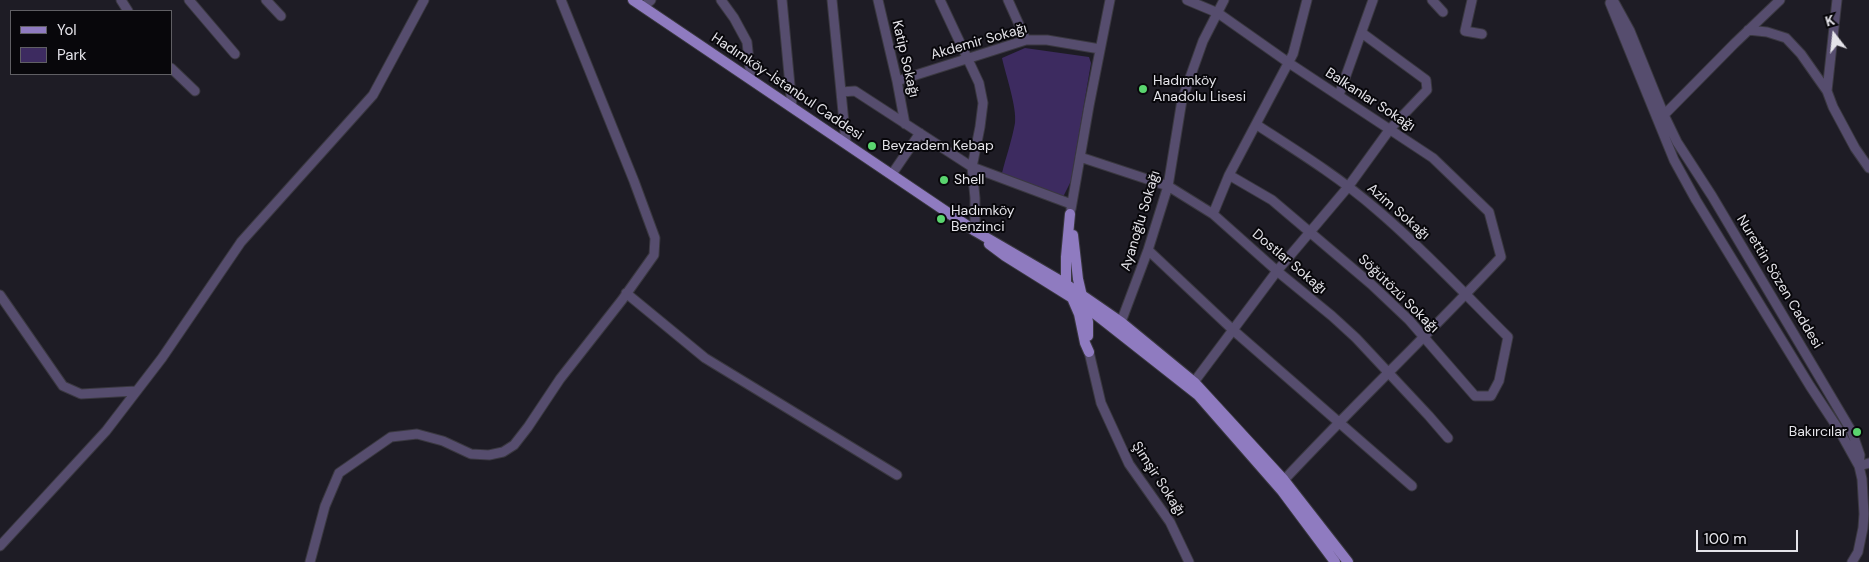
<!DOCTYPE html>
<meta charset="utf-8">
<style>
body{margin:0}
#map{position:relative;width:1869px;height:562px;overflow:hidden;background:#1e1c25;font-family:"DM Sans",sans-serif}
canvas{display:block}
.legend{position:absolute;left:10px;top:10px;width:162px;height:65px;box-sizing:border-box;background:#08070b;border:1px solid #605f64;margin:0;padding:6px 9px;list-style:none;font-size:15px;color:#e4e3e9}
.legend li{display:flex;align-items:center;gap:10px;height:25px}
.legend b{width:25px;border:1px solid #605f64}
.north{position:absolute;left:1809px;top:10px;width:50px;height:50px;-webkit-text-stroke:4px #08070b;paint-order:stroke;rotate:344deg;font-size:14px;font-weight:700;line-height:20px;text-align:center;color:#e4e3e9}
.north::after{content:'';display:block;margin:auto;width:18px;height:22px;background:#e4e3e9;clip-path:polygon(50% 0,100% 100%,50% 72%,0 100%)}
.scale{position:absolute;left:1696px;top:530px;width:102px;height:22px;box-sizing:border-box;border:2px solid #e4e3e9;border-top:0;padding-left:6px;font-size:15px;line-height:18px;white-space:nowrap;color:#e4e3e9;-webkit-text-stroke:4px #08070b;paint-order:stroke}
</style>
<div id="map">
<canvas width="1869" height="562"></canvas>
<ul class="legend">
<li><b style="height:6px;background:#8f7bc0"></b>Yol</li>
<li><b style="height:14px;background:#3d2b60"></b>Park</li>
</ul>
<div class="north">K</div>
<div class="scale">100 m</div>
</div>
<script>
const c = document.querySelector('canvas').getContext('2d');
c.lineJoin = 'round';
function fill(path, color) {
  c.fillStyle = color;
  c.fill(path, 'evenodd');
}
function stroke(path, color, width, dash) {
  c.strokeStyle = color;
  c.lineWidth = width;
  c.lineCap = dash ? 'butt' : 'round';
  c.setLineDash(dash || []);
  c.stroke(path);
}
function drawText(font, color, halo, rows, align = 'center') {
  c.font = font + ' "DM Sans",sans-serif';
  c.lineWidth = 4;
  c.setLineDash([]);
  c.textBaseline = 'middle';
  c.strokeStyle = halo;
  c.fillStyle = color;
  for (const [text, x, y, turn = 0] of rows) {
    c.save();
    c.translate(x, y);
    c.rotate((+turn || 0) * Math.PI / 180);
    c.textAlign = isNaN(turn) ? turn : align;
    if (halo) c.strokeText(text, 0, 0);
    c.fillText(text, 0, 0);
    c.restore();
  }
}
const green = new Path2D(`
 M1025 48 1089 57 1091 63 1071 181 1062 199 1002 173C1006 157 1012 140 1015 123 1017 107 1006 76 1002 58Z`);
const minor = new Path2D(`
 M121 0 128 11
 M189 0 235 54
 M266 0 281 16
 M721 0 734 18 747 42 751 79
 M782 0 792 107
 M832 0 846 143
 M878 0 897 81 905 124
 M940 0 979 83 983 103 980 127 972 167 975 198V231
 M1008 0 1026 40
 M1187 0 1218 13 1289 63 1433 158 1489 212 1501 257C1430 333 1355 404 1284 480
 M1432 0 1443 12
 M1472 0 1465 31 1482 34
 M1613 0 1630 31 1664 115 1677 142 1712 196 1852 432 1860 455 1859 466 1862 479 1864 514 1863 528 1858 552 1852 562
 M1610 3 1674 160 1696 200 1810 386 1839 430 1859 466
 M643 7 651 0
 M1748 30 1767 32 1786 38 1801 54 1827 91 1833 107 1855 148 1869 168
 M171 68 195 91
 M897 81 1026 40H1047L1100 49
 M1827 91 1837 0
 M841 92 855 91 972 167 1071 204
 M1339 95 1373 0
 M1661 118 1734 44 1780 0
 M1080 157 1168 186 1213 214 1277 271 1332 316 1356 338 1429 416 1448 438
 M892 174 920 133
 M1229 175 1272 200 1371 284 1409 320 1475 396H1491L1499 381 1508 337C1465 294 1422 248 1376 209 1339 177 1297 151 1257 125
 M1071 209 1089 106 1110 0
 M1213 214 1229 175 1293 54 1307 0
 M1148 250 1233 330 1412 486
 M626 293 705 358 897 475
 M0 295 63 386 81 394 136 391
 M1121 322 1148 250 1168 186 1182 100 1203 41 1224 0
 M1089 352 1101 403 1129 464 1170 522 1189 562
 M1194 382 1277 271 1348 187 1390 129 1427 90 1426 80 1362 33
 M1859 466 1869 463
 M0 546 106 431 162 358 241 242 373 95 424 0
 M310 562 325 506 339 473 391 437 417 434 443 441 471 454 489 455 503 452 514 445 528 427 560 379 622 300 654 255 655 238 634 181 561 0`);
const major = new Path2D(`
 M633 0 975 231 1066 284 1121 322 1194 382 1284 480 1348 562
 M1070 214 1066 257V284L1079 314 1085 343 1089 352
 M1073 235 1078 279 1088 322V336
 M989 244 1005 256 1085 306 1198 395 1282 491 1335 562`);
const markers = [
 [1143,89,5,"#5ad56f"],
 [872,146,5,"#5ad56f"],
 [944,180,5,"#5ad56f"],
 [941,219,5,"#5ad56f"],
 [1857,432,5,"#5ad56f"]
];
const streetNames = [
 ["Akdemir Sokağı",979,42,-16],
 ["Katip Sokağı",905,59,77],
 ["Hadımköy-İstanbul Caddesi",787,87,34],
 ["Balkanlar Sokağı",1370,100,33],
 ["Azim Sokağı",1398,212,41],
 ["Ayanoğlu Sokağı",1141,221,-73],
 ["Dostlar Sokağı",1289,262,40],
 ["Nurettin Sözen Caddesi",1779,282,59],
 ["Söğütözü Sokağı",1398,294,44],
 ["Şimşir Sokağı",1158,479,57]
];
const poiNames = [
 ["Hadımköy",1153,81],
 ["Anadolu Lisesi",1153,97],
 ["Beyzadem Kebap",882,146],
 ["Shell",954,180],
 ["Hadımköy",951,211],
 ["Benzinci",951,227],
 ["Bakırcılar",1847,432,"right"]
];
fill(green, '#3d2b60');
stroke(minor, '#3a3840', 11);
stroke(major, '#3a3840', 12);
stroke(minor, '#564d6e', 9);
stroke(major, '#8f7bc0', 10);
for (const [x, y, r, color] of markers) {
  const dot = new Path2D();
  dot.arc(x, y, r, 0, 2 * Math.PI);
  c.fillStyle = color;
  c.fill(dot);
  stroke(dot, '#08070b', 2);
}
drawText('14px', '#e4e3e9', '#08070b', streetNames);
drawText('14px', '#e4e3e9', '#08070b', poiNames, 'left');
</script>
